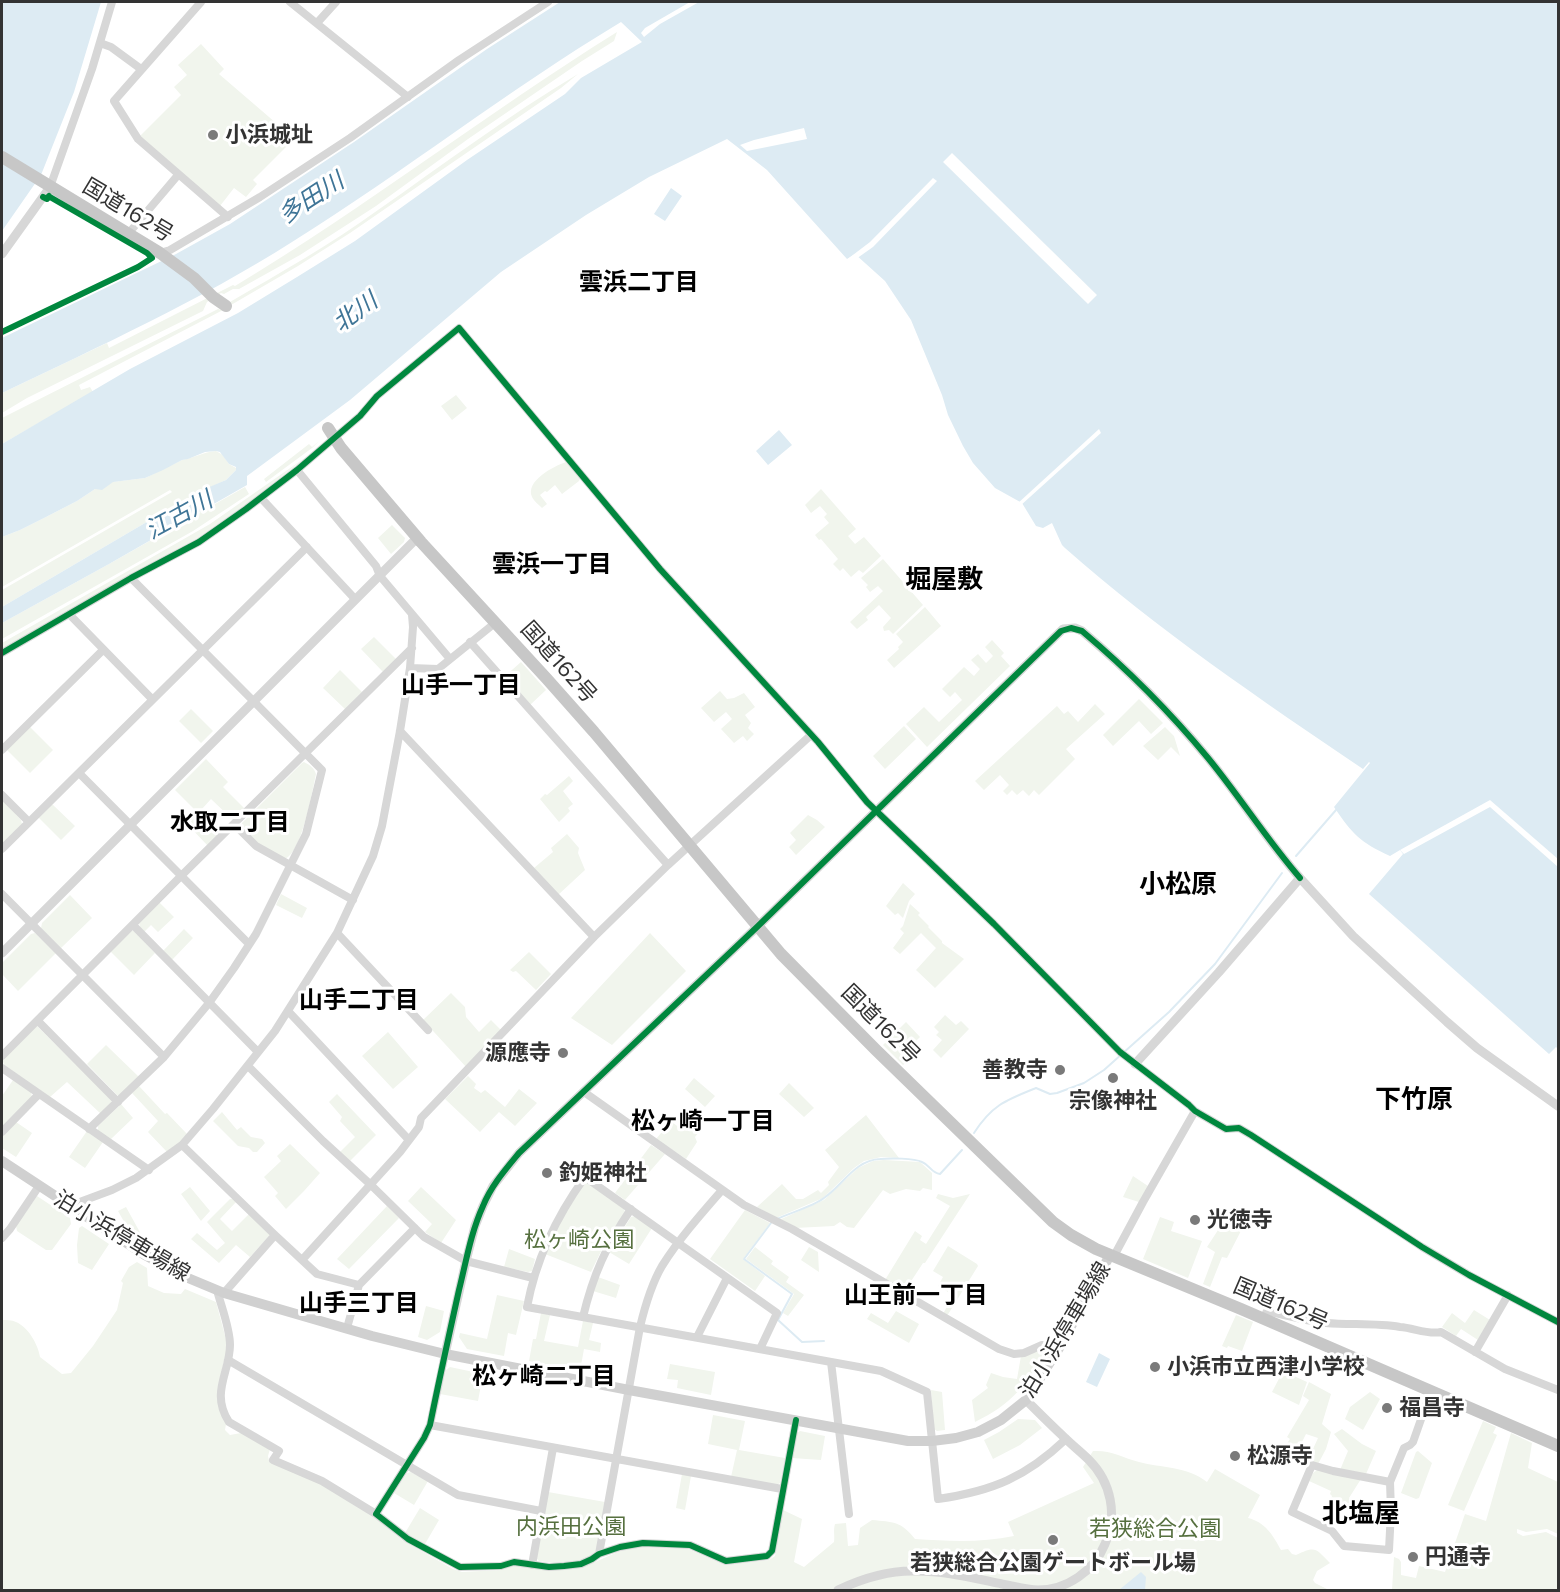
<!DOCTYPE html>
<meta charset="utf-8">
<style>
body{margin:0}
#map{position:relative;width:1560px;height:1592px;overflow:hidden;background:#fff;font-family:Commissioner,sans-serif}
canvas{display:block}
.frame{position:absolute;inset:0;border:3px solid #333;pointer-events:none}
</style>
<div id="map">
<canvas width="1560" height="1592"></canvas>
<div class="frame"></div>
</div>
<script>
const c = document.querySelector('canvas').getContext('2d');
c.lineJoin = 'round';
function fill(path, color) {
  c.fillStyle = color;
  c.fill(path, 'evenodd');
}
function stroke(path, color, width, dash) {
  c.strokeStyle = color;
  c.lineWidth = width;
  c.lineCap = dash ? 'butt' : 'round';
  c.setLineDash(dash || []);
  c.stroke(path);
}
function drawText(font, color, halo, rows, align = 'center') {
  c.font = font + ' Commissioner,"Noto Sans JP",sans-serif';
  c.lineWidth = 6;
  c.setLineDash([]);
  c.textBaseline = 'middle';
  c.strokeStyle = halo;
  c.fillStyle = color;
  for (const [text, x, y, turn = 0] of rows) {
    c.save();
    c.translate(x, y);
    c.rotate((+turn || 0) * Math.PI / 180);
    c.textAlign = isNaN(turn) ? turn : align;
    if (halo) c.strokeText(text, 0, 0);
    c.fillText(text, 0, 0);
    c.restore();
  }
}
const green = new Path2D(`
 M617 32 614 41 582 61 468 139 376 206 300 255 239 289H233L224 294 221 293 207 302 203 311 27 398 2 413V393L107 343 109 348 233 285 235 286C366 207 487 113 617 32Z
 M201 44 224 69 219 74 276 123 273 128 290 143 253 180 257 184 246 197 234 188 220 206 140 136 181 95 174 87 187 75 178 65Z
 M578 74 561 88 350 233 298 266 231 305 230 302C280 273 331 244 378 210 444 164 509 115 578 74Z
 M218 309 223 310 79 385 81 390 90 387 93 392 2 444V418Z
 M456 395 467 408 452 420 441 406Z
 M319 441 312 448 266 482 264 479 309 444 312 447Z
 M216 451 223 455 229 464 236 468V470L226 480 202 491 198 496 192 501 184 503 145 523 2 607V590L172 492 170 490 2 587V537L20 530 44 518 77 501 95 489H102L112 482 145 478 182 460C193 458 204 452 216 451Z
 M306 457 248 503 196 539 66 611 2 649V643L210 524Z
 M566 462 580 479 579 481 562 494 555 485 547 492 545 491 540 495 547 504 542 508C539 505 534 501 532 497 525 481 554 466 566 462Z
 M245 487 249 494 193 531 2 639V623L109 564Z
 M821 489 856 529 848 536 855 544 864 537 881 556 863 573 859 570 851 577 843 568 840 571 833 564 838 559 821 539 819 540 815 535 829 523 824 517 827 514 820 506 811 513 805 505Z
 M392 525 405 538 404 542 391 554 378 538Z
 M883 559 923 605 893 634 889 630 884 631 883 627 891 618 879 605 866 617 868 620 857 629 850 622 883 591 878 586 870 592 866 587 868 585 861 578Z
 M925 607 941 626 894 668 887 660 899 649 898 647 903 642 896 634Z
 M374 637 396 659 383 672 361 649Z
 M992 640 1004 653 1001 656 1010 666 927 747 906 724 924 707 939 722 962 700 955 692 950 697 942 689 964 667 974 676 980 669 971 660 978 654 986 663 993 656 985 647Z
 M521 662 546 690 530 705 504 677Z
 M340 670 362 692 345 709 323 688Z
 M720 691 727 699 734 698 744 693 755 707 745 715 751 723 748 728 754 734 747 741 743 736 734 743 721 729 732 719 726 712 714 722 701 708Z
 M1139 699 1163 723 1151 734 1139 721 1113 746 1103 735Z
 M1095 704 1105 714 1066 749 1075 759 1039 795 1034 790 1029 796 1023 790 1017 795 1012 790 1007 795 1003 791 1009 785 1000 775 984 790 975 781 1057 706 1064 714 1068 711 1078 722Z
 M191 709 213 731 201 743 179 721Z
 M29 726 53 750 30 773 6 749Z
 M904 726 916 739 885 769 873 756Z
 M1165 727 1174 736 1180 756 1171 747 1158 760 1143 746Z
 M206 759 228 782 223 787 245 809 234 821 211 799 202 809 224 830 208 846 186 823 197 812 175 790Z
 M304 762C310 765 314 768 316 774 312 792 302 852 285 859L258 843 242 827V823L302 763Z
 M569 776 573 781 563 791 573 804 568 808 570 811 559 822 540 799 545 794 547 795Z
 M2 799 21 820 22 824 2 844Z
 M52 804 75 826 61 840 38 817Z
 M808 815 817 820 825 827 796 855 789 847 796 840 790 833Z
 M567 834 579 848 578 853 585 870 558 895 534 868 553 852 551 848Z
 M903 883 915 894 909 901 903 918 898 913 895 915 886 906Z
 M281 894 307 908 302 918 276 905Z
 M70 895 92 918 61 948 41 928 42 923Z
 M159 902 174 917 158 932 151 925 144 932 140 928 139 922Z
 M910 904 920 913 918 915 929 926 928 927 942 941V943L964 959 935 988 916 970 936 948 921 933 900 954 893 948 904 933 900 929 903 926Z
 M184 929 193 938 172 960 163 951Z
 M130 931H134L155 953 134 975 110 951Z
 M35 933 56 953 18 991 2 974V963L31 934Z
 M650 933 686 971 612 1045 571 1018Z
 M529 952 551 974 536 990 516 971 513 972 510 970Z
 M451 993 465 1007 466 1017 479 1032 491 1020 501 1030 467 1068 423 1020Z
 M945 1015 956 1025 961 1021 969 1029 941 1058 933 1050 942 1040 936 1035 939 1032 934 1027Z
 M906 1022 920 1037 904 1053 909 1060 903 1065 883 1045Z
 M35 1026H37L112 1100 111 1104 101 1114 67 1082 50 1097 4 1065 2 1058Z
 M388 1032 418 1067 393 1089 362 1056Z
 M106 1045 139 1077 120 1095H117L87 1064Z
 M468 1076 476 1084 474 1088 481 1093 485 1090 505 1107 519 1089 537 1103 515 1126 499 1112 480 1132 445 1099Z
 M694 1078 715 1096 705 1107 685 1089Z
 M13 1080 31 1092 32 1097 2 1127V1096Z
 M789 1083 814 1108 804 1117 779 1094Z
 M139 1086 165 1114 167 1113 187 1134 179 1143 167 1152 148 1132 158 1121 132 1093Z
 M337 1094 376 1135 349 1162 339 1153 355 1137 340 1121 342 1117 329 1102Z
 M121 1104 133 1118 111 1139 98 1132V1126Z
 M222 1112 237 1130 241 1127 251 1137 262 1139 265 1143 257 1152H253L249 1148 238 1146 213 1121Z
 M866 1115 899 1158 881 1157 864 1161 854 1168 823 1198 776 1218 757 1207 782 1184 796 1199H803L818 1190 821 1193 829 1185 828 1182 839 1167 825 1150Z
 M693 1117 703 1127 695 1137 697 1142 686 1159 656 1139 671 1121 682 1130Z
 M16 1122 32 1133 16 1157 2 1148V1137Z
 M87 1131 103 1142 85 1168 69 1157Z
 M290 1144 320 1173 304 1191 286 1209 275 1196 278 1193 264 1177 281 1161 277 1156Z
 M651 1145 665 1154 625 1200 615 1193Z
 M884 1160 920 1162 932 1173V1190L923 1188 920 1191 906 1189 890 1194 883 1190 854 1228 847 1227 840 1222 834 1226 795 1228 779 1220 824 1200 858 1168 873 1161Z
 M1133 1176 1148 1186 1139 1202 1123 1197Z
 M588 1183 624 1209 625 1212 605 1243 591 1272 545 1254 561 1219 584 1184Z
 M190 1187 210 1211 201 1221 181 1194Z
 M421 1187 456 1220 441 1243 425 1232 432 1224 408 1201Z
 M938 1194 953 1198 970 1194 925 1263H923L904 1292 885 1280 915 1231 922 1236 920 1240 926 1244 950 1206 936 1198Z
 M37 1196 70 1218 71 1224 52 1250H46L17 1231 16 1226Z
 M230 1199H236L237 1201 220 1219 232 1231 250 1213 270 1232 269 1236 250 1257 236 1245 219 1263 191 1239 197 1233 217 1250 225 1243 207 1222Z
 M387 1206 399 1218 349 1269 337 1259Z
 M126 1207 147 1245 123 1229 127 1227 118 1211Z
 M745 1210 770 1223 743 1259 765 1276 755 1291 710 1259Z
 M635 1216 652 1228 629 1264 609 1252 631 1217Z
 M1160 1217 1174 1222 1171 1231 1202 1241 1188 1278 1143 1259Z
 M1238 1222 1244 1225 1227 1258 1222 1257 1210 1287 1203 1284 1215 1252 1207 1247 1222 1224 1233 1230Z
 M82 1226 109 1244 92 1270 78 1263 77 1245 79 1228Z
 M948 1246 977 1264 978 1266 947 1316 943 1314 953 1295 938 1286 943 1277 933 1271Z
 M755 1247 773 1261 771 1264 789 1277 786 1282 804 1295 788 1316 783 1313 794 1294 746 1259Z
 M809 1247 818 1252 819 1272 801 1260Z
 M509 1249 535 1259 532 1271 528 1272 504 1267Z
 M137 1262 147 1268 148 1286 164 1293 181 1294 185 1289 216 1302 227 1343V1349L219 1382 218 1395 222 1416 226 1424 225 1430 230 1435 241 1433 270 1449 268 1456 269 1461 321 1484 374 1517 402 1540 453 1569 462 1572 501 1570 514 1566 548 1570H564L582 1567 595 1562 620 1551 642 1547 688 1549 725 1565 769 1560 775 1556 783 1510 802 1519 794 1562 804 1567 834 1542C835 1535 833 1531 835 1524L846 1523 848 1546 858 1545 860 1528 872 1520C893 1522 901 1521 915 1539 948 1541 981 1543 1014 1536L1008 1522 1094 1483 1083 1467 1093 1451C1111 1450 1121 1457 1139 1462 1161 1468 1187 1466 1207 1482L1215 1469 1260 1495 1248 1518C1265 1522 1273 1535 1281 1550L1288 1549 1292 1554 1296 1555C1316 1546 1315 1548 1330 1563L1317 1571 1313 1580 1315 1583 1329 1590H2V1320C6 1320 12 1320 16 1322 28 1327 38 1344 40 1357L62 1374 71 1373 93 1346 117 1310 123 1283 121 1281 129 1267Z
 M598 1277 620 1285 616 1298 593 1291Z
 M497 1295 524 1301 516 1335 508 1333 504 1356 467 1349 459 1337 460 1333 487 1339Z
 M426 1306 444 1311 440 1332 427 1340 418 1337Z
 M1474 1310 1490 1320 1478 1340 1461 1329 1456 1336 1442 1327 1452 1313 1465 1323Z
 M896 1311 919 1324 909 1343 867 1319 871 1313 888 1323Z
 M541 1313 550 1315 544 1341 578 1347 583 1321 593 1323 589 1340 601 1343 600 1352 584 1349 580 1371 529 1361 533 1339H536Z
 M1236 1315 1253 1322 1242 1351 1228 1346 1227 1348 1222 1346Z
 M1042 1348 1046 1350C1026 1386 1012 1404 975 1422L972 1400 988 1388 986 1385 991 1373 1003 1377 1017 1379 1021 1356Z
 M670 1364 715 1372 711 1395 677 1388 678 1380 667 1379Z
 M450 1367 483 1374 478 1401 440 1394 446 1370Z
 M1283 1371 1307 1382 1299 1405 1272 1392Z
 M1309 1382 1331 1394 1322 1424 1331 1432 1326 1449 1318 1464 1308 1460 1318 1438 1306 1434 1300 1446 1292 1452 1284 1448 1290 1439 1287 1437 1309 1400 1303 1396Z
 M931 1390 942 1392 945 1430 937 1431 934 1429Z
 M1370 1392 1380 1399 1363 1430 1345 1419 1350 1407Z
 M713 1415 745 1421 739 1450 785 1458 780 1483 777 1485 731 1477 737 1450 708 1444Z
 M1018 1419 1035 1420 1042 1428 1020 1445 993 1459 984 1440 999 1432Z
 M1483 1421 1496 1427 1493 1433 1497 1435 1464 1511 1448 1505Z
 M1342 1429 1362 1444 1376 1451 1366 1474 1340 1470 1348 1451 1334 1434Z
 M800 1431 825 1436 821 1460 792 1458 797 1433Z
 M1511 1433 1532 1443 1528 1468 1558 1482V1534L1547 1529 1526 1532 1517 1529V1533L1523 1536 1546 1532 1558 1538V1590H1392L1394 1557 1399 1559 1401 1562V1575L1416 1578 1419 1566 1445 1572 1465 1514 1486 1521Z
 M1418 1451 1432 1463 1419 1498 1416 1499 1401 1493 1416 1452Z
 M1317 1470 1361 1479 1349 1498 1356 1504 1353 1510 1331 1499 1332 1496 1330 1494 1331 1491 1309 1481 1313 1473Z
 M411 1472 428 1481 414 1505 394 1493 407 1473Z
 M682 1474 691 1476 685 1510 676 1508Z
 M548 1492 605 1502 596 1551C582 1565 556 1564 539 1561L536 1558Z
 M420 1508 439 1520 425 1544 405 1533Z`);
const water = new Path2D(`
 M2 2H101L74 92 41 175 2 231Z
 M560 2H1558V1049L1556 1047 1549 1054 1369 894 1403 854 1400 850 1390 856C1360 842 1353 835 1334 807L1370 763 1369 762 1363 769C1261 700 1158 630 1065 548L1062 545 1052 523 1043 528 1036 526 1022 503 995 488 973 463 963 446 948 415 942 395 911 320 885 281 855 254 847 259 767 170 727 139 649 177 586 215 501 272 350 400 247 476V485L109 564 2 623V607L145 523 184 503 192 501 207 488 226 480 236 470V467L229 464 220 452 216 451 205 452 188 459 182 460 163 470 145 478 113 482 102 490 95 489 77 501 44 518 20 530 2 537V444L130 369 238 313 297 277 355 241 467 160 565 94 581 78 642 42 621 22C508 90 404 172 292 242 199 301 100 346 2 393V338L176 254 230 224 354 142 487 49Z
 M671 188 682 196 665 221 654 214Z
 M779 430 792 445 768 465 756 451Z
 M1099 1353 1110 1359 1097 1387 1086 1382Z
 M1141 1572 1146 1577 1145 1590H1119Z`);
const pier = new Path2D(`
 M690 2H699L660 24 644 37 641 33 645 28Z
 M804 128 807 139 747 151 740 145 754 140Z
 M952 153 1097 295 1088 304 943 162Z
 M933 178 937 181 873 247 856 259 854 257 848 261H845L870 242Z
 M1099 429 1101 433 1020 506 1017 504Z
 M1490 800 1558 859V867L1490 807 1404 854 1400 850Z`);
const stream = new Path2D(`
 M1296 856 1336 810
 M974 1133C992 1105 1006 1100 1036 1088L1050 1094 1057 1093 1084 1083 1104 1070 1169 1012 1215 964 1282 873
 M777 1219C790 1213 814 1206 824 1198 843 1185 855 1160 880 1159 890 1158 914 1158 922 1162 930 1165 931 1173 940 1174L962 1150
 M771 1223 744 1259 792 1294 778 1320 802 1342 824 1341`);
const minor = new Path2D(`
 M201 2 114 101 138 139 228 217
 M290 2 408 97
 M317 23 336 2
 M100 43 111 47 141 69
 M50 187 92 69 112 2
 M128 234 178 175
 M160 253 170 250 260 197 350 138 459 60 548 2
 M297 470 376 566 380 576 450 659
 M261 498 355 599
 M69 614 152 699
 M470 642 668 865
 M2 653 131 578 199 542 246 509 297 470 360 416 377 396 459 328 660 569 818 742 867 802 994 924 1120 1052 1189 1105 1195 1111 1226 1129 1239 1128 1251 1135 1422 1247 1469 1275 1558 1322
 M410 668 438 669 495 623
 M400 731 594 937
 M2 750 103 650
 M79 773 249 944
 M2 795 29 822
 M234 824 256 846 353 900
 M2 849 307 547
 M2 894 164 1057
 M133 925 258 1052
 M337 933 428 1030
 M288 1011 409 1140
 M38 1021 118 1102
 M2 1056 181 876 412 648
 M248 1066 323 1141 371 1185 424 1237 466 1261 533 1278
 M2 1068 149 1170
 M584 1092 744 1205 792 1229 999 1349 1014 1354 1024 1353 1042 1345 1059 1348
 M89 1129 164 1057 209 1003 234 968 256 934 306 834 322 770 131 578
 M2 1132 39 1094
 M182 1145 275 1235 317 1274 359 1285 415 1228
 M69 1206 112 1190 136 1178 182 1145 213 1109 275 1031 337 933 373 856 382 826 400 731 410 668 413 627 412 615
 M2 1238 10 1229 39 1186
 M1114 1256 1143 1202 1195 1111
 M302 1260 400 1152 419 1127 421 1118 594 937 668 865 811 735
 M217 1290C221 1306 230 1328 230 1345 230 1372 210 1393 229 1422L279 1451 273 1460 322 1481 376 1514
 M224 1293 275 1235
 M583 1317C593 1275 606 1246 631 1209
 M1263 1319 1267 1311C1286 1316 1306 1321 1326 1323 1351 1325 1376 1323 1400 1327 1414 1328 1428 1335 1441 1332L1505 1369 1558 1390
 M347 1328 359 1285
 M697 1337 727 1278
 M760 1349 777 1313 585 1177C556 1217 536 1259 527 1307L881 1371 927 1392 938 1499C993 1491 1026 1477 1066 1439
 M1475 1352 1508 1295
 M445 1354 430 1425 424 1438 376 1514 408 1539 460 1567 501 1566 514 1562 549 1567 564 1566 581 1564 592 1559 599 1554 620 1547 643 1543 690 1545 726 1561 767 1556 772 1551 796 1420
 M228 1360 458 1495 541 1511
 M831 1362 849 1514
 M430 1425 782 1489
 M1390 1482 1333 1471 1312 1465 1292 1512 1332 1531 1344 1546 1389 1550 1391 1511 1390 1482 1404 1448 1410 1445 1413 1442 1431 1391
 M599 1554 640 1327C645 1306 651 1285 662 1266 679 1239 701 1214 722 1190
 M532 1565 553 1448`);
const tertiary = new Path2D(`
 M2 254 50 187
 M2 953 417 538
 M1135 1064 1219 972 1300 878 1353 936 1447 1022 1477 1048 1558 1106
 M445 1354 466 1261 475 1226 483 1206 493 1186 519 1153 757 927 1063 629 1075 628 1082 631C1127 669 1170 712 1208 758 1240 797 1267 840 1300 878
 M838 1590C861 1579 886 1571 912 1571 942 1570 973 1578 1002 1584 1014 1586 1026 1590 1038 1590 1067 1590 1094 1571 1105 1544 1118 1515 1111 1482 1089 1460 1081 1452 1073 1446 1065 1438 1052 1426 1039 1413 1026 1400`);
const secondary = new Path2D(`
 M2 1161 145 1255 188 1278 224 1293 372 1336 445 1354 629 1390 908 1441H932L956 1438 978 1432 1001 1420 1026 1400 1059 1348 1110 1255`);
const trunk = new Path2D(`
 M2 157 160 253 194 278 213 297 226 306
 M328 428 341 448 421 542 547 679 594 732 781 954 876 1050 1053 1222 1071 1235 1096 1249 1241 1309 1558 1446`);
const cycleway = new Path2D(`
 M2 332 138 267 152 258 147 253 50 197 49 196 47 199 43 197
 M2 653 131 578 199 542 246 509 297 470 360 416 377 396 459 328 660 569 818 742 867 802 994 924 1120 1052 1189 1105 1195 1111 1226 1129 1239 1128 1251 1135 1422 1247 1469 1275 1558 1322
 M796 1420 772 1551 767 1556 726 1561 690 1545 643 1543 620 1547 599 1554 592 1559 581 1564 564 1566 549 1567 514 1562 501 1566 460 1567 408 1539 376 1514 424 1438 430 1425C439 1380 449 1335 459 1290 466 1262 471 1232 483 1206 491 1186 505 1170 519 1153L757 927 1061 631 1071 628 1082 631C1127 669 1170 712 1208 758 1240 797 1267 840 1300 878`);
const markers = [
 [213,135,6,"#7a7a7a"],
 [563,1053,6,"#7a7a7a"],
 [1060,1070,6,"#7a7a7a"],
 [1113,1078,6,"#7a7a7a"],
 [547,1173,6,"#7a7a7a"],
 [1195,1220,6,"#7a7a7a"],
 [1155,1367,6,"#7a7a7a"],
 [1387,1408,6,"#7a7a7a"],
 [1235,1456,6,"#7a7a7a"],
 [1053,1540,6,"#7a7a7a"],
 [1413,1557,6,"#7a7a7a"]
];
const poiNames = [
 ["小浜城址",225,135],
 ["源應寺",551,1053,"right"],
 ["善教寺",1048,1070,"right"],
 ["宗像神社",1113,1101,"center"],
 ["釣姫神社",559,1173],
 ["光徳寺",1207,1220],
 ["小浜市立西津小学校",1167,1367],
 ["福昌寺",1399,1408],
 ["松源寺",1247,1456],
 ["円通寺",1425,1557],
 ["若狭総合公園ゲートボール場",1053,1563,"center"]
];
const streetNames = [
 ["国道162号",128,210,31],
 ["国道162号",559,662,48],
 ["国道162号",881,1024,45],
 ["泊小浜停車場線",122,1236,31],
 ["国道162号",1281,1304,23],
 ["泊小浜停車場線",1065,1330,-59]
];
const parkNames = [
 ["松ヶ崎公園",579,1240],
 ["内浜田公園",571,1527],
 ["若狭総合公園",1155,1529]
];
const waterNames = [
 ["多田川",311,198,-33],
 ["北川",355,312,-36],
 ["江古川",179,515,-29]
];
const neighbourhoodNames = [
 ["雲浜二丁目",639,282],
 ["雲浜一丁目",552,564],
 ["山手一丁目",461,685],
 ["水取二丁目",230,822],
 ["山手二丁目",359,1000],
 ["松ヶ崎一丁目",703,1121],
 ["山王前一丁目",916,1295],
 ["山手三丁目",359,1303],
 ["松ヶ崎二丁目",544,1376]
];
const quarterNames = [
 ["堀屋敷",944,579],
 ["小松原",1178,884],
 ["下竹原",1414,1099],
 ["北塩屋",1361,1513]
];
fill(green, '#f1f5ed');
fill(water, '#ddebf3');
fill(pier, '#fff');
stroke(stream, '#ddebf3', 2);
stroke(minor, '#d7d7d7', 8);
stroke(tertiary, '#d7d7d7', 9);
stroke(secondary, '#d0d0d0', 10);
stroke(trunk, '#c7c7c7', 12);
stroke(cycleway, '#00873e', 6);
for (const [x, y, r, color] of markers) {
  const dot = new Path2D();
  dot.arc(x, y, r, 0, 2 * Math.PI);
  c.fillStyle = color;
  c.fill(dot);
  stroke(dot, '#fff', 2);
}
drawText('bold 22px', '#333', '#fff', poiNames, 'left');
drawText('22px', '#333', '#fff', streetNames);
drawText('22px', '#56703f', '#fff', parkNames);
drawText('italic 24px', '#3f7597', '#fff', waterNames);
drawText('bold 24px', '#000', '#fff', neighbourhoodNames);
drawText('bold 26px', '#000', '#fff', quarterNames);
</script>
